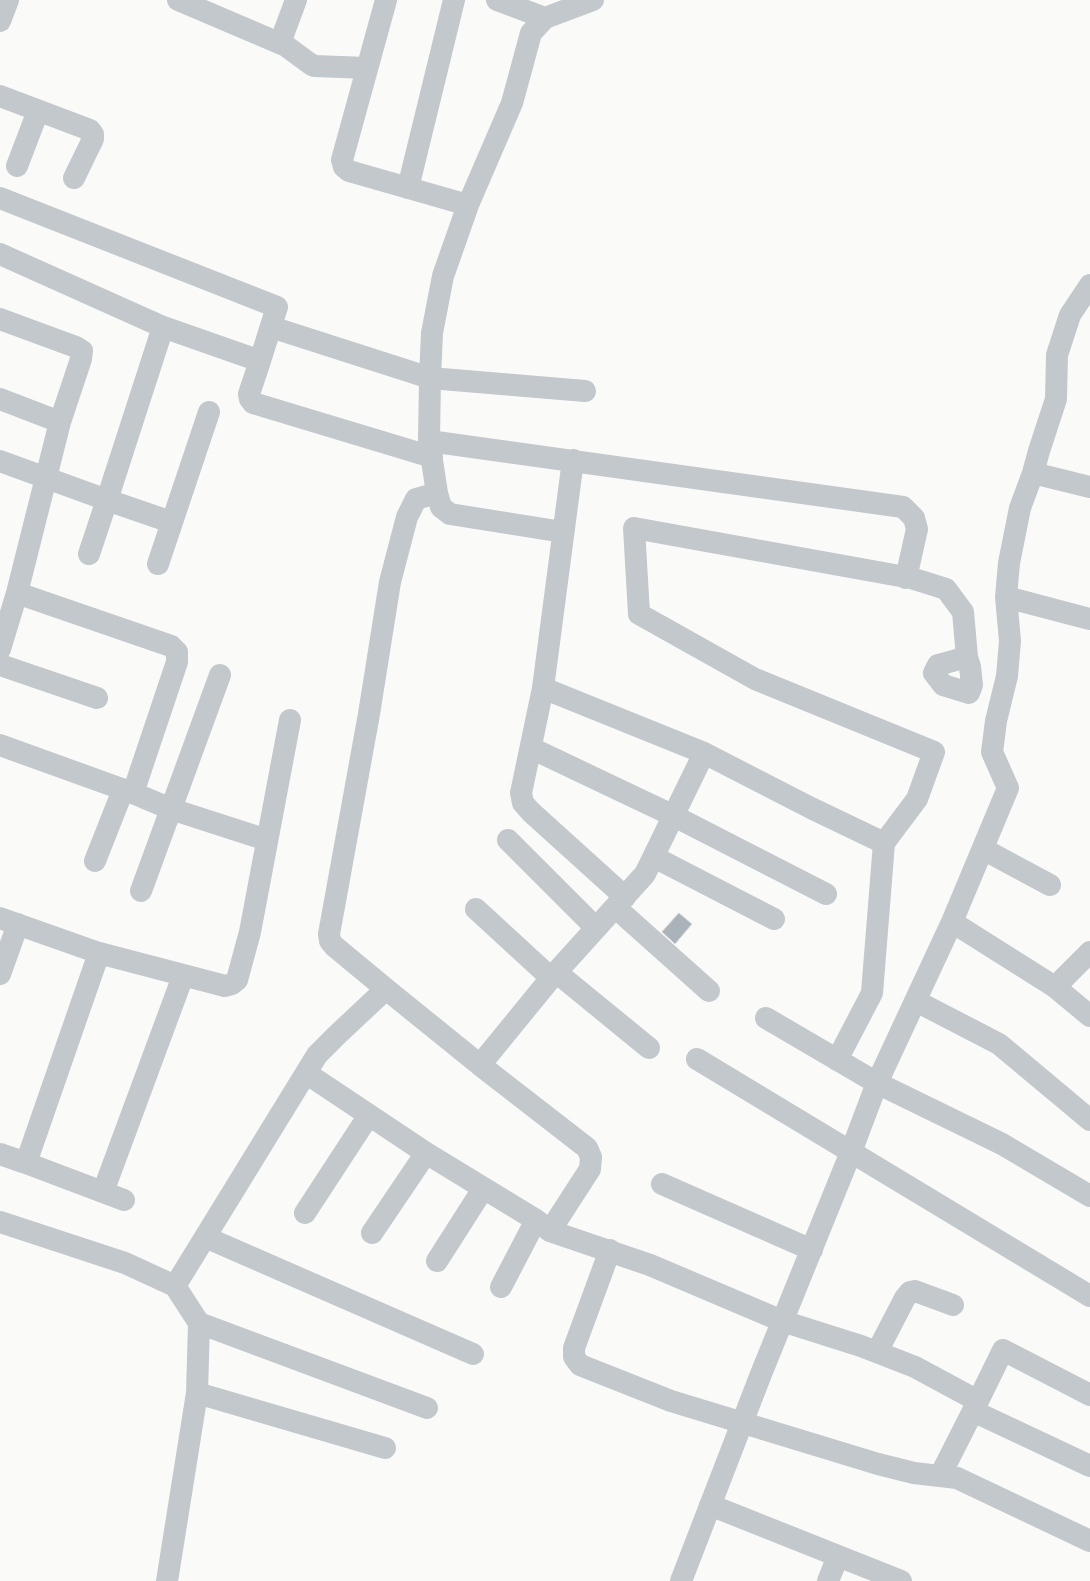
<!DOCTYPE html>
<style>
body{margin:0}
canvas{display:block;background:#fafaf8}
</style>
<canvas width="1090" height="1581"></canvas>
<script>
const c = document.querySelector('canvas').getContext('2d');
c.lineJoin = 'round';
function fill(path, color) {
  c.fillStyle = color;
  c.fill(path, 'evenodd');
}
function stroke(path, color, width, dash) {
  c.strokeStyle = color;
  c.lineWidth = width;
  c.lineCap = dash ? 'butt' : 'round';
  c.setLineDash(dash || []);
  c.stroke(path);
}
const building = new Path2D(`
 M679 913 692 924 675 944 662 932Z`);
const minor = new Path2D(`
 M178 0 286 46 309 63 314 66 367 68
 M386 0 342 160 344 167 349 171 468 205
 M497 0 545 18
 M0 21 8 0
 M280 43 296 0
 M0 96 90 130 93 134V139L74 178
 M17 166 38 111
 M408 188 454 0
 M0 198 277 307 260 361 163 327 0 254
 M0 319 76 347 82 351 81 359 60 422
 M271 327 430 378 585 391
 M260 361 249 394 250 399 253 403 432 457
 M0 399 60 422 17 593 0 649
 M429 441 903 507 914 518 917 529 906 578
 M573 460 543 688 521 793 523 803 531 812 625 897
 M0 461 107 500 163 327
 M1033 473 1090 487
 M563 532 450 514 441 507 437 493 429 441 430 378 432 333 443 276 468 205 512 103 531 33 545 18 593 0
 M89 554 107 500 171 522
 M158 564 209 412
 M17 593 171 646 177 652V662L133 793
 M1006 597 1090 619
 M0 665 97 698
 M543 688 704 753
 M0 745 133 793 171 809 267 840
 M531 748 674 816 826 894
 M508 840 596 928
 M983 849 1050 885
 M654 857 774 919
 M95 861 123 790
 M141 891 220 675
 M615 907 709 991
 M476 909 551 978
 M0 918 99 953 225 986 232 984 237 980 250 932 290 720
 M952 922 1055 987 1090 1016
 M556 972 649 1048
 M0 974 18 924
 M1055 987 1090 952
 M386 989 334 946 330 941 329 934 369 714 390 582 407 517 416 499 437 493
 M916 1001 999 1044 1090 1120
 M766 1018 877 1083 1002 1144 1090 1196
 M697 1059 1090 1296
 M837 1060 872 993 884 843 917 799 934 752 755 679 639 614 634 528 911 578 946 589 963 612 967 657 970 667 972 685 969 693 943 685 934 673 938 665 967 657
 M480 1065 587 1148 591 1157 590 1169 550 1231
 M306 1073 426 1153 536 1220 550 1231 650 1265 782 1321 861 1346 915 1367 978 1401 1003 1350 1090 1395
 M0 1154 26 1163 124 1200
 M26 1163 99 953
 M662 1184 812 1250
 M103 1192 183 976
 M305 1213 369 1115
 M0 1222 125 1263 175 1286 199 1323 197 1393 167 1581
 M372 1233 426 1153
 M205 1237 473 1354
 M610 1250 574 1348V1357L580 1365 671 1401 878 1464 914 1473 957 1478 1090 1541
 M437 1261 483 1189
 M175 1286 317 1055 337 1035 386 989 480 1065 551 978 645 874 704 753 811 808 884 843
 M501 1287 536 1220
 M199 1323 427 1408
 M877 1352 905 1298 910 1292 915 1291 953 1305
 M197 1393 385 1448
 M973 1411 1090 1466
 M940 1476 978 1401
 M710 1505 838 1556 828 1581
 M838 1556 901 1581
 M681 1581 761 1374 851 1152 877 1083 952 922 1008 788 992 752 996 721 1007 676 1010 641 1006 597 1009 563 1020 508 1033 473 1039 451 1056 399 1057 355 1070 315 1090 285`);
fill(building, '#aab3b9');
stroke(building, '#dcdcda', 1);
stroke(minor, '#c3c8cc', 22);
</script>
